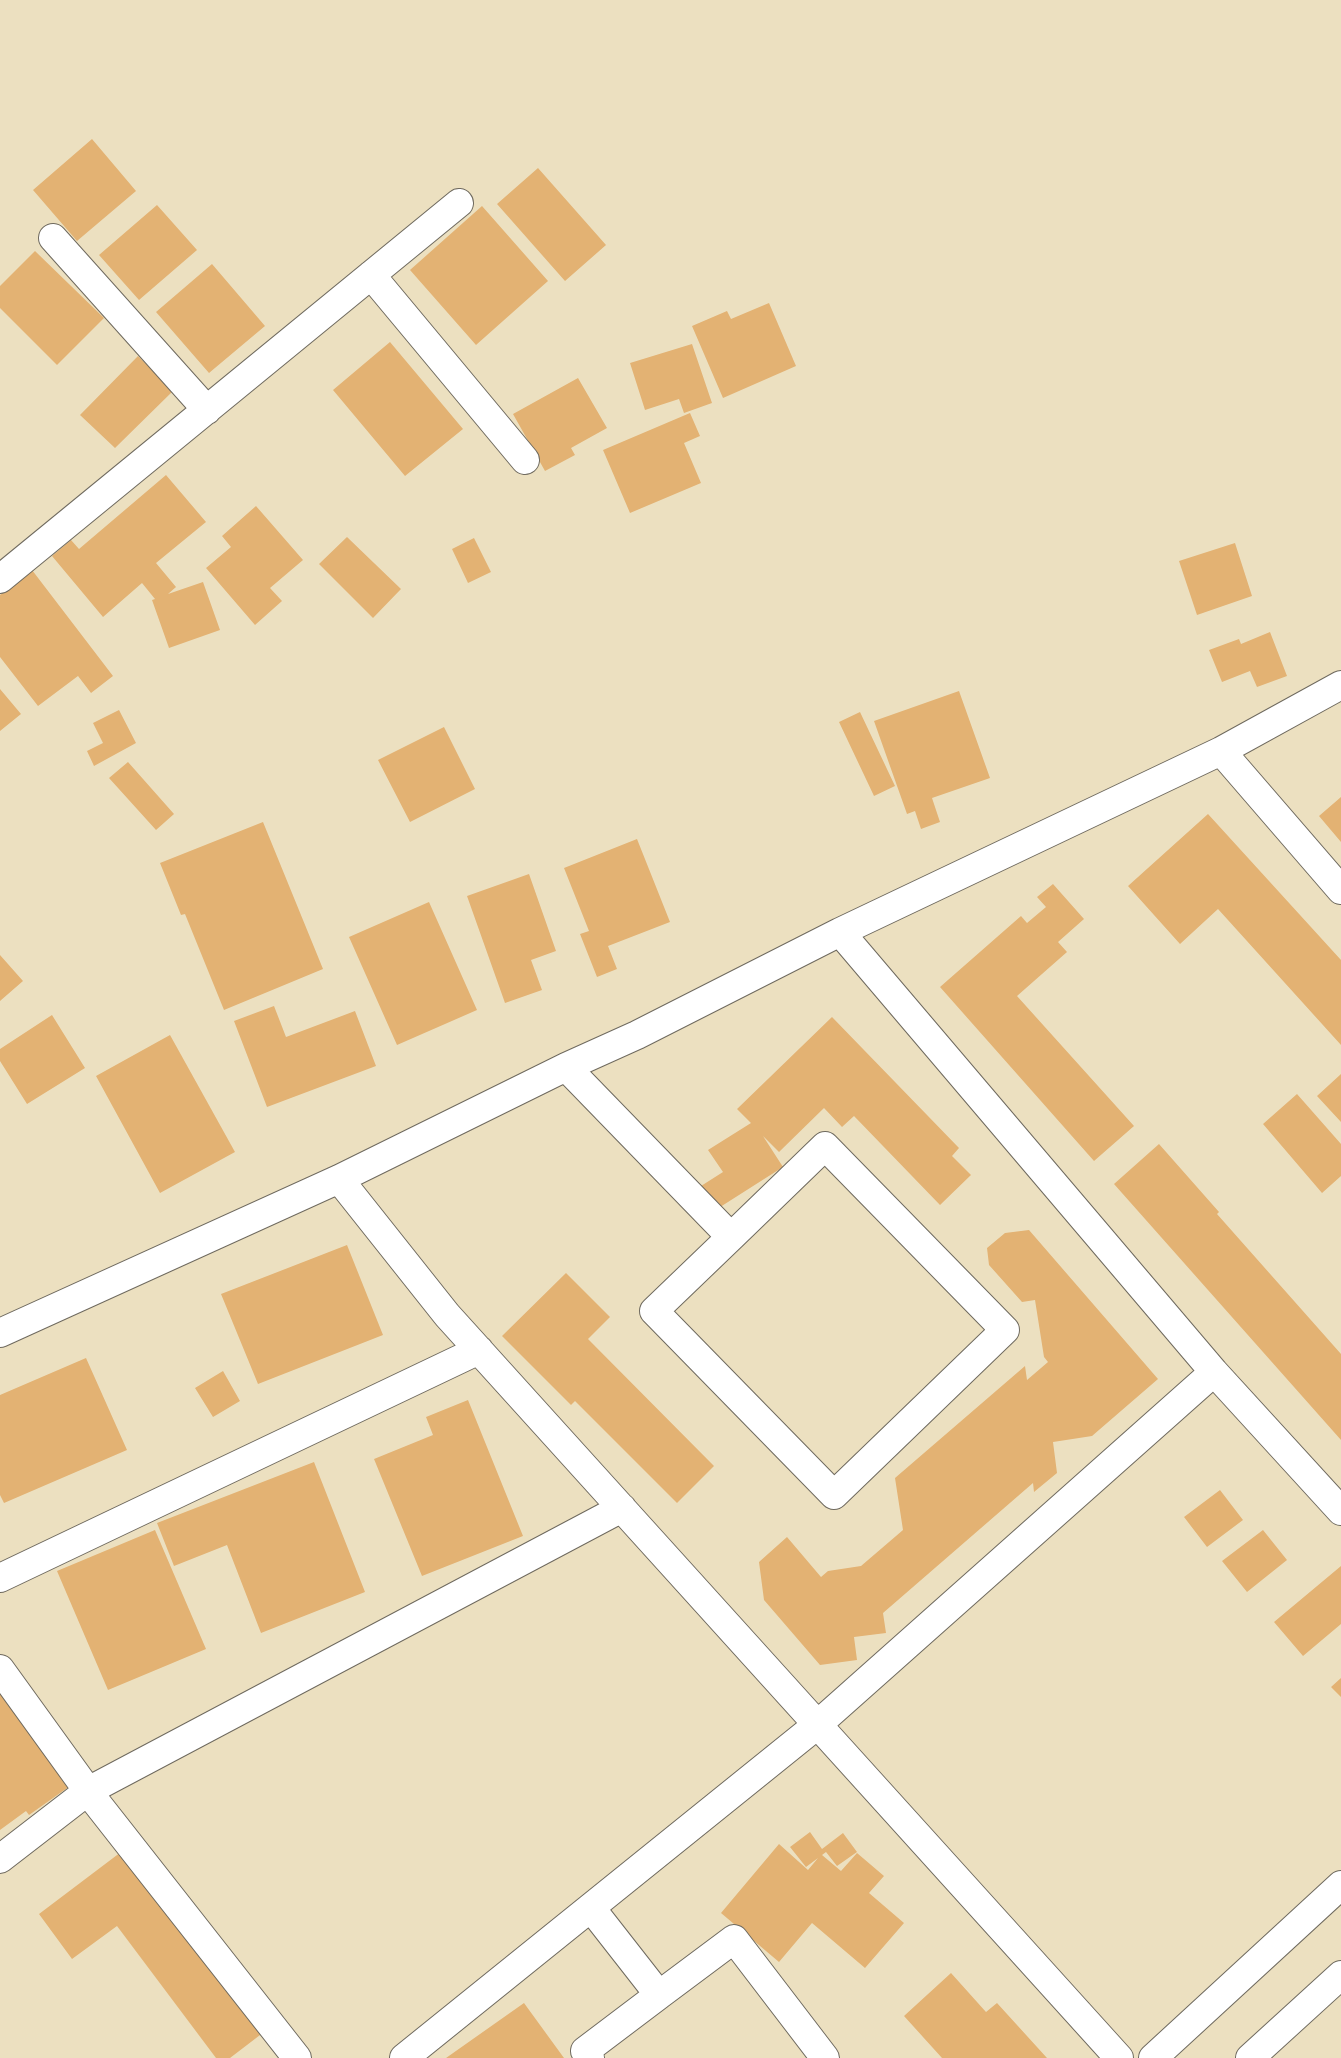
<!DOCTYPE html>
<style>
body{margin:0}
canvas{display:block;background:#ece0c0}
</style>
<canvas width="1341" height="2058"></canvas>
<script>
const c = document.querySelector('canvas').getContext('2d');
c.lineJoin = 'round';
function fill(path, color) {
  c.fillStyle = color;
  c.fill(path, 'evenodd');
}
function stroke(path, color, width, dash) {
  c.strokeStyle = color;
  c.lineWidth = width;
  c.lineCap = dash ? 'butt' : 'round';
  c.setLineDash(dash || []);
  c.stroke(path);
}
const building = new Path2D(`
 M92 139 136 191 77 241 33 190Z
 M538 168 606 245 565 281 497 204Z
 M157 205 197 250 139 300 99 255Z
 M482 206 548 281 476 345 410 270Z
 M35 251 104 318 57 365 0 308V286Z
 M212 264 265 326 209 373 156 312Z
 M769 303 796 366 723 398 692 326 727 311 731 319Z
 M390 342 463 429 405 476 333 390Z
 M692 344 712 403 684 413 679 399 645 410 630 363Z
 M138 356 173 391 115 448 80 415Z
 M578 378 607 428 571 448 575 455 545 471 513 414Z
 M690 413 700 436 684 443 701 483 630 513 603 450Z
 M166 475 206 522 156 563 176 587 168 594 203 582 220 630 169 648 152 600 155 599 142 583 103 617 52 556 71 540 79 549Z
 M256 506 303 560 270 588 282 601 255 625 206 568 231 547 222 536Z
 M347 537 401 589 373 618 319 564Z
 M474 538 491 572 468 583 452 549Z
 M1235 543 1252 596 1197 615 1179 561Z
 M32 570 113 676 91 693 78 676 38 706 0 657V595Z
 M1270 632 1287 676 1257 687 1250 671 1222 682 1209 650 1239 639 1241 644Z
 M0 689 21 714 0 731Z
 M959 691 990 778 932 798 940 822 921 829 915 811 907 814 874 721Z
 M119 710 136 743 94 766 87 751 103 743 93 723Z
 M860 712 895 786 874 796 839 722Z
 M444 727 475 789 410 822 378 760Z
 M128 762 174 814 156 830 109 778Z
 M1341 797V842L1319 816Z
 M1208 814 1341 960V1045L1218 909 1180 944 1128 886Z
 M263 822 323 969 224 1010 185 914 181 915 160 863Z
 M637 839 670 922 608 946 617 969 597 977 580 934 589 931 564 868Z
 M529 874 556 951 531 960 542 990 505 1003 467 896Z
 M1053 884 1084 919 1058 942 1067 952 1017 996 1134 1126 1094 1161 940 987 1021 916 1027 923 1046 907 1037 897Z
 M429 902 477 1010 397 1045 349 937Z
 M0 955 23 981 0 1001Z
 M274 1006 286 1037 355 1011 376 1066 267 1107 234 1021Z
 M52 1015 85 1068 27 1104 0 1061V1049Z
 M832 1017 959 1148 952 1156 971 1175 940 1205 854 1116 842 1127 824 1108 779 1152 763 1136 783 1167 717 1209 701 1186 723 1172 708 1150 751 1123 737 1109Z
 M170 1035 235 1152 160 1193 96 1076Z
 M1341 1074V1122L1317 1096Z
 M1297 1094 1341 1144V1176L1322 1193 1263 1124Z
 M1159 1144 1219 1212 1217 1214 1341 1354V1440L1114 1184Z
 M1029 1230 1158 1379 1092 1436 1053 1442 1057 1473 1034 1492 1033 1483 883 1613 886 1633 854 1637 857 1660 820 1665 764 1600 759 1562 787 1537 821 1577 828 1571 861 1566 903 1530 895 1478 1025 1366 1027 1380 1048 1362 1044 1357 1035 1300 1022 1302 989 1265 987 1248 1005 1233Z
 M347 1245 383 1335 258 1384 221 1294Z
 M566 1273 610 1317 588 1339 714 1466 677 1503 575 1401 571 1405 502 1336Z
 M86 1358 127 1450 4 1503 0 1495V1395Z
 M223 1371 240 1401 213 1417 195 1388Z
 M468 1400 523 1536 422 1576 374 1459 433 1435 426 1417Z
 M314 1462 365 1592 261 1633 227 1545 174 1566 157 1523Z
 M1220 1490 1243 1520 1207 1547 1184 1517Z
 M155 1530 206 1649 108 1690 57 1571Z
 M1263 1530 1287 1560 1247 1592 1222 1561Z
 M1341 1566V1624L1303 1656 1274 1622Z
 M1341 1678V1697L1331 1687Z
 M0 1688 70 1786 29 1815 26 1811 0 1830Z
 M810 1832 822 1849 843 1833 857 1852 837 1866 826 1852 822 1855 841 1871 857 1853 884 1876 869 1893 904 1923 865 1968 812 1923 779 1962 721 1913 779 1844 808 1870 818 1858 806 1867 790 1847Z
 M125 1849 264 2032 230 2058H216L117 1926 72 1959 39 1914Z
 M951 1973 986 2012 997 2003 1047 2058H942L904 2016Z
 M524 2003 564 2058H446Z`);
const minor = new Path2D(`
 M53 238 207 410
 M371 275 525 460
 M0 579 459 203
 M1221 751 1341 890
 M840 932 1214 1372 1341 1511
 M566 1067 731 1237 654 1311 834 1495 1005 1330 825 1146 731 1237
 M339 1179 447 1315 1119 2058
 M0 1333 339 1179 566 1067 637 1035 840 932 1221 751 1341 685
 M0 1578 479 1350
 M0 1669 96 1802 297 2058
 M0 1859 88 1791 622 1508
 M659 1995 734 1939 825 2058
 M404 2058 817 1725 1214 1372
 M590 2058 585 2051 659 1995 591 1908
 M1153 2058 1341 1885
 M1250 2058 1341 1975`);
fill(building, '#e3b273');
stroke(minor, '#6f6a5f', 30);
stroke(minor, '#fff', 28);
</script>
